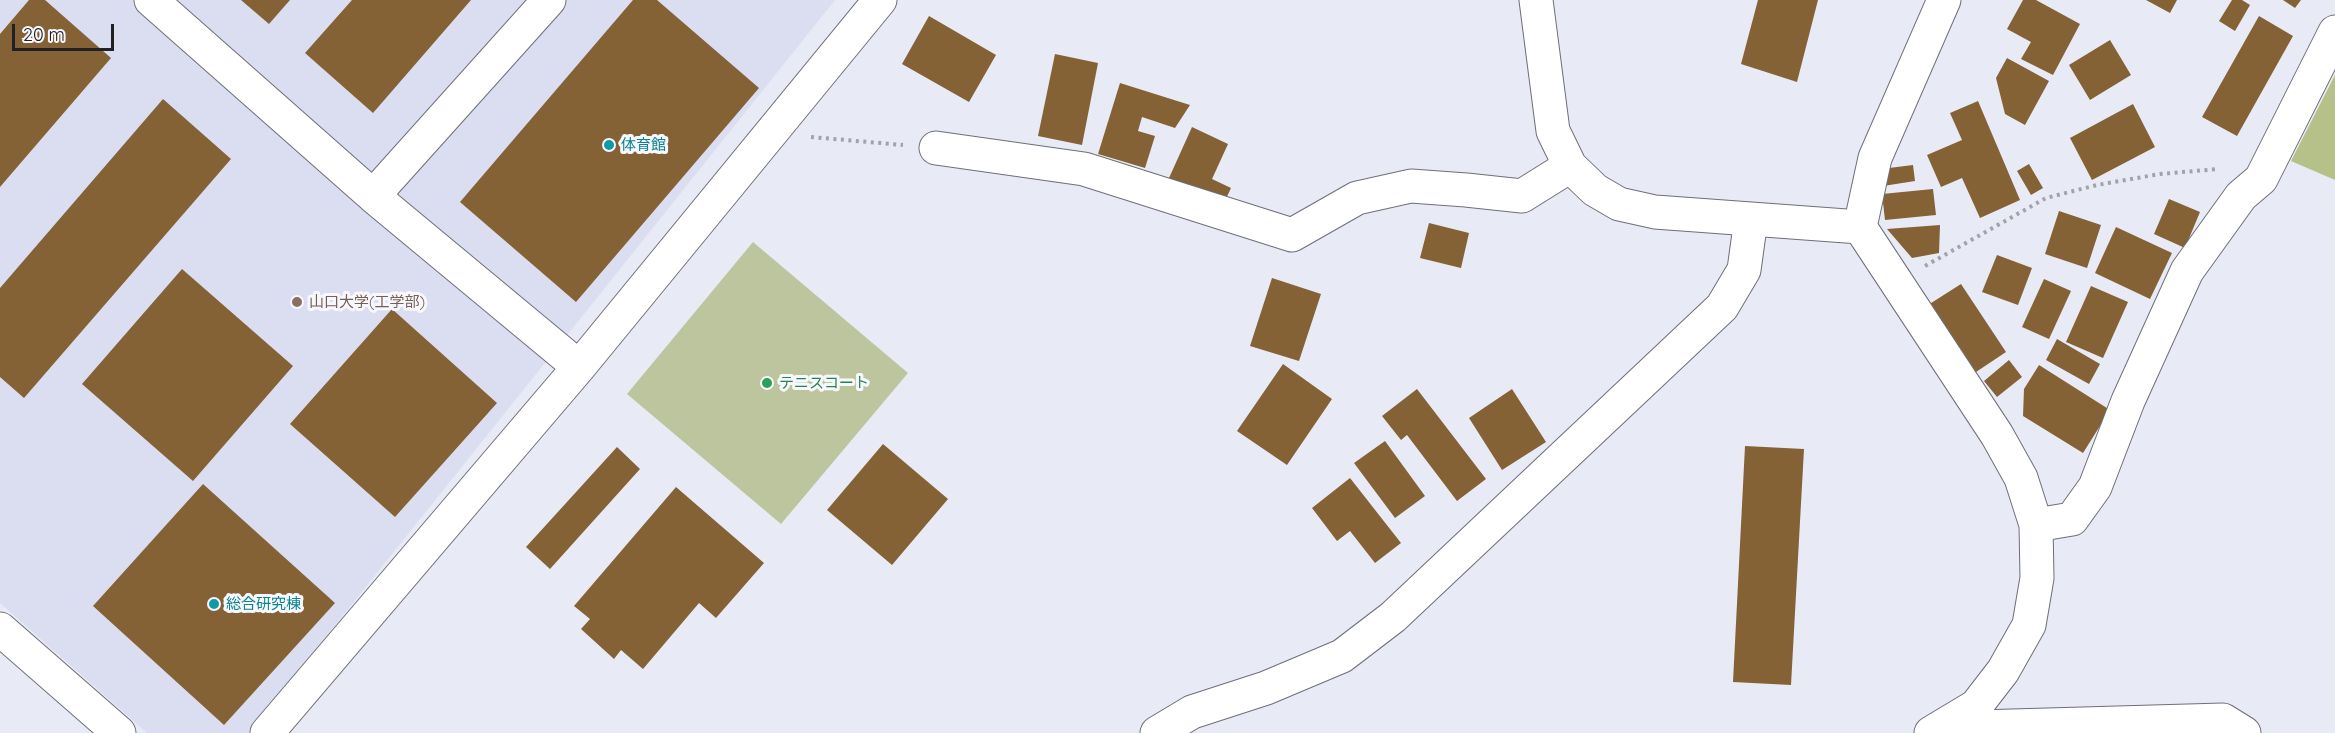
<!DOCTYPE html>
<meta charset="utf-8">
<style>
body{margin:0}
#map{position:relative;width:2335px;height:733px;overflow:hidden;background:#e8eaf5;font-family:Quicksand,sans-serif}
canvas{display:block}
.scale{position:absolute;left:12px;top:24px;width:102px;height:27px;box-sizing:border-box;border:3px solid #212125;border-top:0;padding-left:8px;font-size:18px;line-height:21px;white-space:nowrap;color:#212125;-webkit-text-stroke:4px #f7f8fe;paint-order:stroke}
</style>
<div id="map">
<canvas width="2335" height="733"></canvas>
<div class="scale">20 m</div>
</div>
<script>
const c = document.querySelector('canvas').getContext('2d');
c.lineJoin = 'round';
function fill(path, color) {
  c.fillStyle = color;
  c.fill(path, 'evenodd');
}
function stroke(path, color, width, dash) {
  c.strokeStyle = color;
  c.lineWidth = width;
  c.lineCap = dash ? 'butt' : 'round';
  c.setLineDash(dash || []);
  c.stroke(path);
}
function drawText(font, color, halo, rows, align = 'center') {
  c.font = font + ' Quicksand,"Noto Sans JP",sans-serif';
  c.lineWidth = 6;
  c.setLineDash([]);
  c.textBaseline = 'middle';
  c.strokeStyle = halo;
  c.fillStyle = color;
  for (const [text, x, y, turn = 0] of rows) {
    c.save();
    c.translate(x, y);
    c.rotate((+turn || 0) * Math.PI / 180);
    c.textAlign = isNaN(turn) ? turn : align;
    if (halo) c.strokeText(text, 0, 0);
    c.fillText(text, 0, 0);
    c.restore();
  }
}
const built = new Path2D(`
 M0 0H835L249 733H147L0 603Z`);
const green = new Path2D(`
 M753 242 908 373 781 524 627 394Z`);
const forest = new Path2D(`
 M2335 75V180L2291 161Z`);
const building = new Path2D(`
 M29 0H45L111 58 0 187V34Z
 M241 0H290L269 24Z
 M352 0H471L373 113 305 53Z
 M633 0H657L759 88 576 302 460 202Z
 M1758 0H1818L1797 82 1741 64Z
 M2023 0H2036L2080 24 2053 75 2021 59 2031 42 2007 29Z
 M2146 0H2177L2170 13Z
 M2232 0H2242L2250 5 2235 31 2219 21Z
 M2283 0H2301L2295 8Z
 M929 16 996 55 969 102 902 64Z
 M2259 16 2293 36 2237 136 2202 117Z
 M2110 40 2131 75 2090 100 2069 65Z
 M1055 54 1098 63 1082 145 1038 136Z
 M2007 58 2049 81 2025 125 2005 114 1996 78Z
 M1120 83 1190 105 1175 128 1142 117 1138 131 1155 136 1145 168 1098 154Z
 M163 99 231 159 24 398 0 377V288Z
 M1978 101 2020 200 1980 218 1962 178 1941 187 1927 155 1962 140 1950 113Z
 M2133 104 2155 147 2092 180 2070 138Z
 M1192 127 1228 144 1212 179 1231 188 1224 203 1169 178Z
 M2029 164 2043 188 2031 195 2017 171Z
 M1913 165 1915 181 1883 186 1881 169Z
 M1933 189 1936 215 1885 220 1882 194Z
 M2169 199 2200 212 2185 248 2154 234Z
 M2059 211 2101 225 2087 268 2045 254Z
 M1429 223 1469 233 1461 268 1420 258Z
 M1940 225 1939 253 1912 258 1887 229Z
 M2116 227 2172 253 2150 299 2095 273Z
 M1997 255 2032 268 2018 305 1982 292Z
 M182 269 293 366 193 481 82 384Z
 M1272 278 1321 294 1299 361 1250 346Z
 M2044 279 2071 291 2049 339 2022 327Z
 M1961 284 2006 352 1973 374 1928 305Z
 M2091 286 2128 302 2103 358 2066 342Z
 M392 309 497 403 395 517 290 424Z
 M2057 339 2100 364 2089 384 2046 360Z
 M2009 360 2022 377 1997 397 1984 381Z
 M1283 364 1332 399 1287 465 1237 431Z
 M2039 365 2110 410 2083 453 2023 416 2024 389Z
 M1417 389 1486 479 1457 501 1407 435 1401 440 1382 416Z
 M1512 389 1546 442 1502 470 1469 418Z
 M1385 441 1425 496 1395 518 1354 463Z
 M883 444 948 499 892 565 827 510Z
 M1745 446 1804 449 1791 685 1733 682Z
 M617 447 640 469 550 569 526 547Z
 M1350 478 1401 543 1375 563 1350 531 1337 541 1312 508Z
 M203 484 335 603 224 725 93 606Z
 M676 487 764 563 716 618 699 603 643 669 621 650 614 659 581 629 590 619 574 606Z`);
const path = new Path2D(`
 M811 137 903 145
 M1925 266 2046 198 2097 185 2160 174 2218 169`);
const minor = new Path2D(`
 M151 0 373 196 579 367
 M1536 0 1553 131 1570 166 1595 190 1619 204 1655 212 1860 227
 M936 148 1084 169 1292 235 1357 198 1411 186 1466 190 1522 196 1570 166
 M373 196 549 0
 M2036 525 2072 519 2095 487 2128 401 2187 271 2241 196 2261 179 2335 32
 M0 629 119 733
 M1942 728 2223 720 2244 733
 M267 733 579 367 880 0
 M1157 733 1192 712 1266 688 1342 656 1393 617 1722 307 1744 270 1751 219
 M1931 733 1976 706 2003 671 2029 625 2037 578 2036 525 2021 478 1997 435 1860 227 1875 158 1944 0`);
const markers = [
 [609,145,6,"#0f9aa8"],
 [297,302,6,"#8d6e63"],
 [767,383,6,"#2e9e5b"],
 [214,604,6,"#0f9aa8"]
];
const cultureNames = [
 ["体育館",621,145],
 ["総合研究棟",226,604]
];
const educationNames = [
 ["山口大学(工学部)",309,302]
];
const leisureNames = [
 ["テニスコート",779,383]
];
fill(built, '#dbdef0');
fill(green, '#bcc59d');
fill(forest, '#b6c18a');
fill(building, '#856136');
stroke(minor, '#6e6f78', 35);
stroke(path, '#a1a3ab', 4, [3, 4.5]);
stroke(minor, '#fff', 33);
for (const [x, y, r, color] of markers) {
  const dot = new Path2D();
  dot.arc(x, y, r, 0, 2 * Math.PI);
  c.fillStyle = color;
  c.fill(dot);
  stroke(dot, '#f7f8fe', 2);
}
drawText('15px', '#0d838f', '#f7f8fe', cultureNames, 'left');
drawText('15px', '#785e54', '#f7f8fe', educationNames, 'left');
drawText('15px', '#27864d', '#f7f8fe', leisureNames, 'left');
</script>
